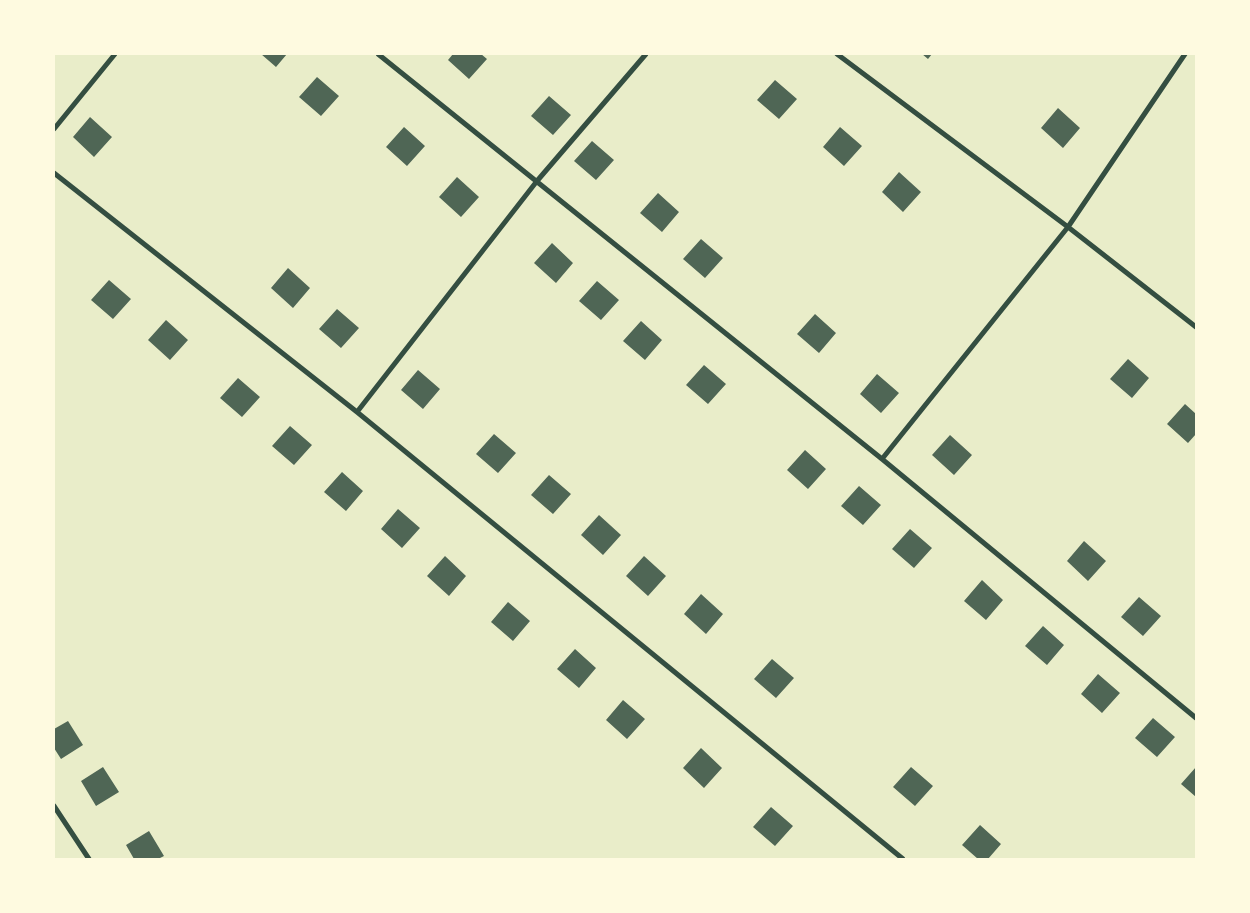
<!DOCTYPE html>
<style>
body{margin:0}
#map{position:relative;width:1250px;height:913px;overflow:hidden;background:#e9edc9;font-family:"Noto Serif",serif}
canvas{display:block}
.frame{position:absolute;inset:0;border:55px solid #fefae0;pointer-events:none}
</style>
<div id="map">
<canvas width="1250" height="913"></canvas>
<div class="frame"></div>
</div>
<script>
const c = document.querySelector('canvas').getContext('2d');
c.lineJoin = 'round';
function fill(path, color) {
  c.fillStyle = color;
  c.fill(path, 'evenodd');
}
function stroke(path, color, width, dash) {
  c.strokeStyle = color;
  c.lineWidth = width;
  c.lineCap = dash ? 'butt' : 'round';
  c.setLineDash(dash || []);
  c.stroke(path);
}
const building = new Path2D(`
 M261 54H287L276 67Z
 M453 54H481L487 59 469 79 448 60Z
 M922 54H932L928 59Z
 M317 77 339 96 321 116 299 97Z
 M775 80 797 99 779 119 757 100Z
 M549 96 571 115 553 135 531 116Z
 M1058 108 1080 128 1063 148 1041 128Z
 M90 117 112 137 94 157 73 137Z
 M404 127 425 146 407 166 386 147Z
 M840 127 862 146 844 166 823 147Z
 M592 141 614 160 596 180 574 161Z
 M899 172 921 192 903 212 882 192Z
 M457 177 479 197 461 217 439 197Z
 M658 193 679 212 662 232 640 213Z
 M701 239 723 258 705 278 683 259Z
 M552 243 573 263 556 283 534 263Z
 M288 268 310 288 293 308 271 288Z
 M109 280 131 299 113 319 91 300Z
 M597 281 619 300 601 320 579 301Z
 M337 309 359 328 341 348 319 329Z
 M815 314 836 333 819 353 797 334Z
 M166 320 188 340 170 360 148 340Z
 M641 321 662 340 645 360 623 341Z
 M1128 359 1149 378 1132 398 1110 379Z
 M704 365 726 384 708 404 686 385Z
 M418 370 440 389 423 409 401 390Z
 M877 374 899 393 881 413 860 394Z
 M238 378 260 397 242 417 220 398Z
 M1185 404 1196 414V434L1188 443 1167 424Z
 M290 426 312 445 294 465 272 446Z
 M494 434 516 453 498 473 476 454Z
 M950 435 972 455 954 475 932 455Z
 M805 450 826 469 808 489 787 470Z
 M342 472 363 491 346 511 324 492Z
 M549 475 571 494 553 514 531 495Z
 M859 486 881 505 863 525 841 506Z
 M398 509 420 528 402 548 381 529Z
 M599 515 621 535 603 555 581 535Z
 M910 529 932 548 914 568 892 549Z
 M1084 541 1106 561 1088 581 1067 561Z
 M445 556 466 576 449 596 427 576Z
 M644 556 666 576 648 596 626 576Z
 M982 580 1003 600 986 620 964 601Z
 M701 594 723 614 706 634 684 614Z
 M1139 597 1161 616 1143 636 1121 617Z
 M508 602 530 621 513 641 491 622Z
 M1043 626 1064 645 1047 665 1025 646Z
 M575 649 596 668 579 688 557 669Z
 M772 659 794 678 776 698 754 679Z
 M1098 674 1120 693 1102 713 1081 694Z
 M623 700 645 719 627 739 606 720Z
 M1153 718 1175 737 1157 757 1135 738Z
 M68 721 83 745 61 759 54 748V729Z
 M701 748 722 768 704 788 683 768Z
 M103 767 119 792 96 806 81 781Z
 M911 767 933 786 915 806 893 787Z
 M1196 767V797L1181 784Z
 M771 807 793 826 775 846 753 827Z
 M980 825 1001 844 988 859H978L962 845Z
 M149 831 164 856 158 859H134L126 845Z`);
const minor = new Path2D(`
 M378 54 882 459 1196 718
 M837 54 1068 227 1196 327
 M54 129 115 54
 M54 173 357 412 903 859
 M357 412 537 181 646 54
 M882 459 1068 227 1185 54
 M54 806 89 859`);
fill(building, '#4f6655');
stroke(minor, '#344e41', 5);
</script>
